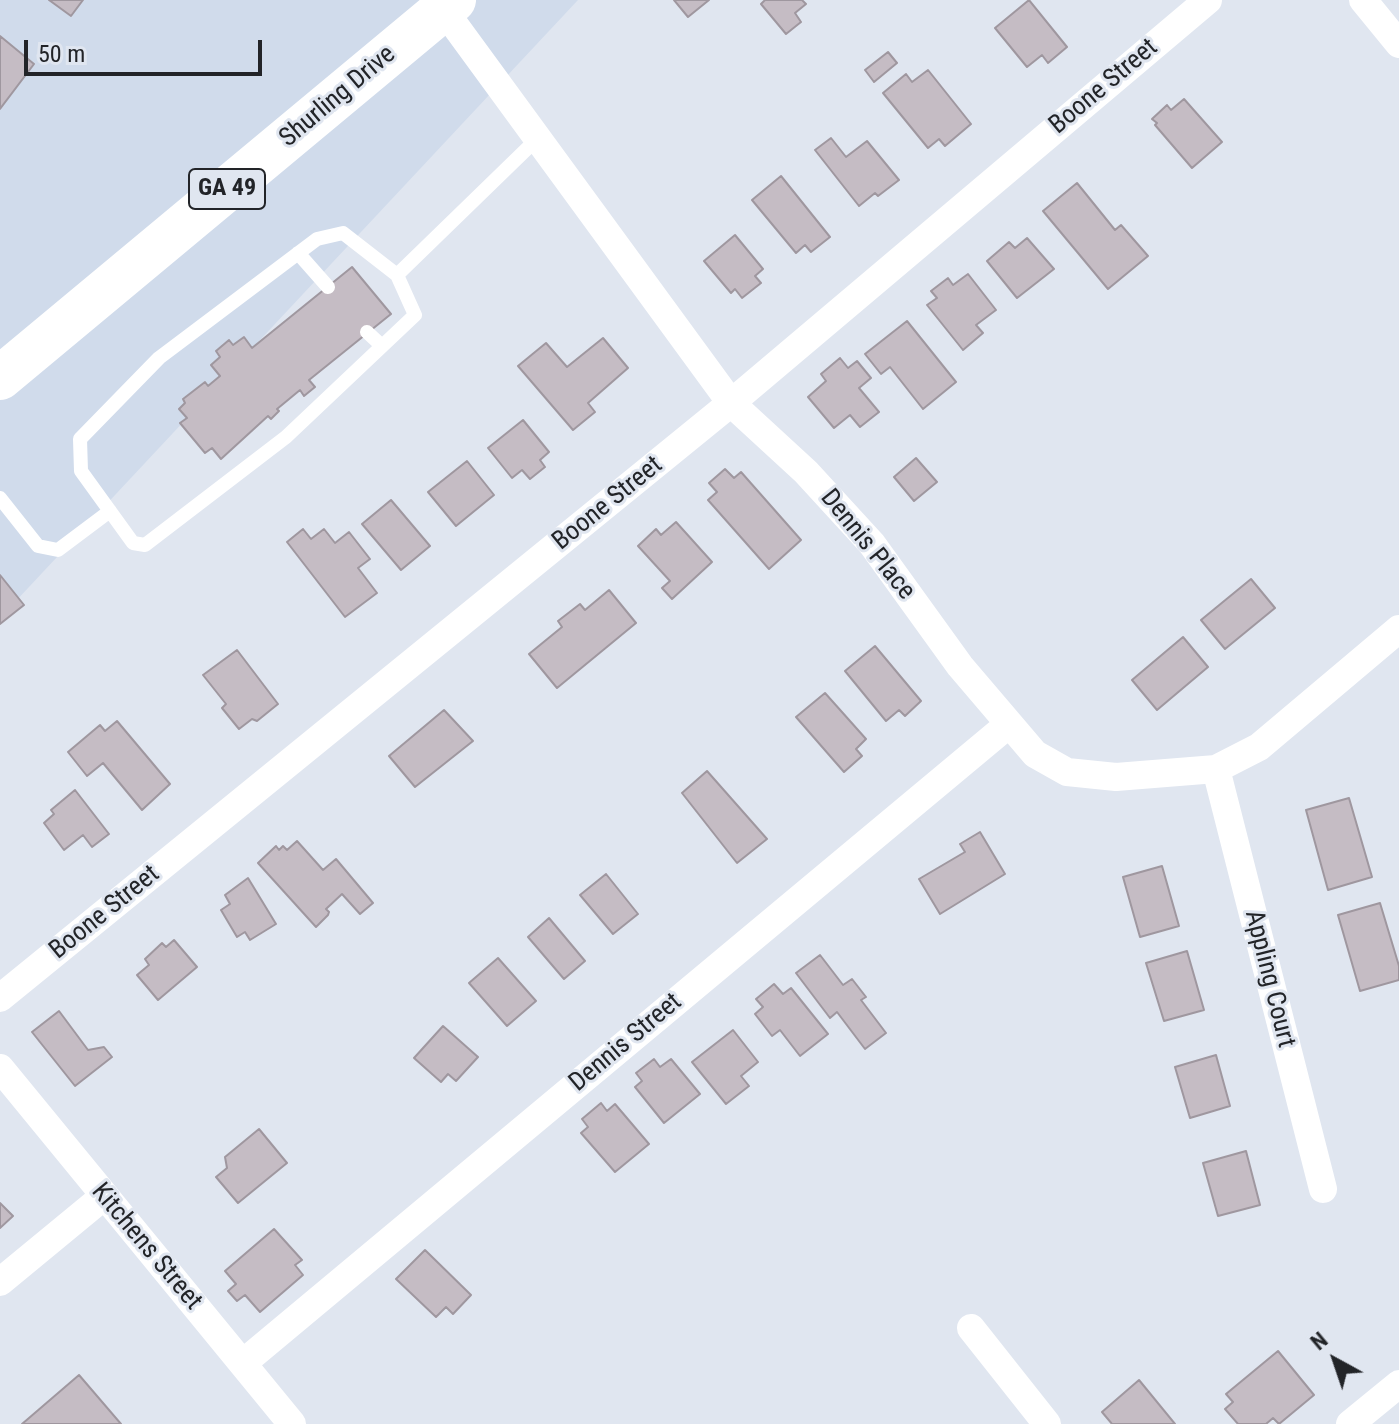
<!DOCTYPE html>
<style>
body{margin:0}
#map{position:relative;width:1399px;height:1424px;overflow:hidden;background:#e0e6f0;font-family:"Roboto Condensed",sans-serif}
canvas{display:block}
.north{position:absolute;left:1295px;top:1320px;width:80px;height:80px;-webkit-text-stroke:6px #e0e6f0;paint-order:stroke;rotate:320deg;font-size:22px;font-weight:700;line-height:32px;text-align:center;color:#222428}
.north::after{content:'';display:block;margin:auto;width:28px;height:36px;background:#222428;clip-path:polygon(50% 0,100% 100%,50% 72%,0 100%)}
.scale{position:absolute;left:24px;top:40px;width:238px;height:36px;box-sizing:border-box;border:4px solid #222428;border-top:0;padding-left:10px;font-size:24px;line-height:28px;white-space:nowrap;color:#222428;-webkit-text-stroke:6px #e0e6f0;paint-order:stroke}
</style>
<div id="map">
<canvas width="1399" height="1424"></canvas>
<div class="north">N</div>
<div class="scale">50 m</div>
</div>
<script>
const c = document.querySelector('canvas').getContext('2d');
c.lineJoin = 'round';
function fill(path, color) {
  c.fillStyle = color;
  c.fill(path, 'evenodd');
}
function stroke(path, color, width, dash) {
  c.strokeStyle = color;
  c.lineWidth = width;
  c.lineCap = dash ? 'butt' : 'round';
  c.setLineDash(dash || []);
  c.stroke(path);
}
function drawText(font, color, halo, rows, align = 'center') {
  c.font = font + ' "Roboto Condensed",sans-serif';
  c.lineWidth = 6;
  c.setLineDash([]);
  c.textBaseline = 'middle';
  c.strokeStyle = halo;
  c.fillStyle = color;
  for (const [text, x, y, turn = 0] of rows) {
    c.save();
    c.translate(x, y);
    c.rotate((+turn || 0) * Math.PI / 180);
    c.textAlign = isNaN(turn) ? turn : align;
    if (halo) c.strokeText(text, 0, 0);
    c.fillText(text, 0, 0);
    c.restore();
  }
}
const built = new Path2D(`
 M0 0H578L0 618Z`);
const building = new Path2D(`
 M49 0H83L71 16Z
 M674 0H709L688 17Z
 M765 0H802L806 4 795 13 801 22 786 34 761 4Z
 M1029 0 1067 47 1048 63 1042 55 1027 67 995 28Z
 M0 36 34 64 0 109Z
 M888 52 897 63 874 82 865 70Z
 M928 70 971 124 945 146 939 139 928 148 883 93 906 74 912 82Z
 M1184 99 1222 142 1192 168 1155 125 1157 123 1152 119 1167 105 1171 110Z
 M831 138 846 157 867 141 899 180 878 196 875 193 859 206 815 150Z
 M781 176 830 237 811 252 805 245 796 253 752 200Z
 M1077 183 1115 230 1121 225 1148 256 1108 289 1043 211Z
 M735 235 763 269 755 276 761 283 742 298 735 289 731 293 704 261Z
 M1027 238 1054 269 1017 298 987 261 1009 242 1015 248Z
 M352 267 391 314 309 380 315 387 304 396 300 390 277 409 279 411 271 419 268 416 221 459 212 448 205 453 180 423 187 418 179 409 185 403 183 399 205 382 208 386 220 376 211 365 220 357 216 351 229 340 233 345 244 337 252 348Z
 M968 274 996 310 976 325 983 333 963 350 927 305 937 298 931 291 948 278 953 285Z
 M907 321 956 382 923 409 890 367 881 374 865 354Z
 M603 338 628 368 588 403 595 412 573 430 518 366 546 343 567 367Z
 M840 358 848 368 857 361 871 378 859 388 879 412 860 427 850 415 834 428 808 397 826 381 821 374Z
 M523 420 549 452 540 460 545 467 530 479 522 470 512 478 488 448Z
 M916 458 937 482 914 501 894 477Z
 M467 461 494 495 456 526 428 492Z
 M725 469 734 478 741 472 801 540 769 569 708 500 717 492 709 483Z
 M391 500 430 546 401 570 362 524Z
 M676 522 712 562 672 599 662 588 670 581 638 546 656 529 661 535Z
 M303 529 311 539 324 529 335 543 349 532 370 559 358 568 377 593 345 617 287 542Z
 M0 575 24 605 0 624Z
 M1251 579 1275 608 1225 649 1201 620Z
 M609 590 636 623 557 688 529 654 562 627 558 621 580 604 585 610Z
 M1183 637 1208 667 1157 710 1132 680Z
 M875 646 921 701 905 716 899 710 886 721 845 671Z
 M237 650 278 704 257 721 252 719 239 729 222 708 226 704 203 675Z
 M825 693 866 739 856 749 862 756 844 772 796 717Z
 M444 710 473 741 415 787 389 756Z
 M117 721 170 784 142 810 103 763 87 776 68 752 100 725 105 731Z
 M707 771 767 839 737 863 682 793Z
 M75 790 109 834 92 847 83 835 64 850 44 823 54 814 51 810Z
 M1349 798 1372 877 1328 890 1306 810Z
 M980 832 1005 874 940 914 919 879 965 852 960 844Z
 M297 841 323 870 336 859 373 903 360 914 342 894 326 909 329 912 328 915 316 927 258 863 276 846 279 850 283 846 287 850Z
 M1162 866 1179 926 1140 937 1123 877Z
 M606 874 638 914 613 934 580 895Z
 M248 878 276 924 250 940 245 932 237 937 221 910 230 904 225 895Z
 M1380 903 1399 966V980L1360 991 1338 915Z
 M549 918 585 961 564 979 528 937Z
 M174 940 197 967 158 1000 137 975 149 965 145 959 162 943 166 947Z
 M1187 951 1204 1010 1164 1021 1146 963Z
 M820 955 843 985 852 979 866 997 861 1000 886 1033 865 1049 837 1012 830 1018 796 973Z
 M498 958 536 1001 507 1026 469 983Z
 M774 984 783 994 791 988 828 1034 800 1056 780 1030 772 1036 755 1014 763 1007 756 999Z
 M59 1011 88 1050 104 1047 112 1057 75 1086 32 1032Z
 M443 1026 478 1057 456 1081 448 1074 441 1082 414 1058Z
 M733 1030 758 1062 741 1076 749 1086 726 1104 692 1062Z
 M1216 1055 1230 1106 1190 1118 1175 1067Z
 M654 1059 660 1067 671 1059 700 1094 664 1123 635 1087 642 1081 636 1073Z
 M601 1103 607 1111 615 1104 649 1144 615 1172 581 1133 588 1127 582 1119Z
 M259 1129 287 1163 238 1203 216 1177 227 1168 225 1157Z
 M1246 1151 1260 1205 1218 1216 1203 1163Z
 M0 1203 13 1216 0 1228Z
 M274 1229 302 1260 295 1265 303 1275 260 1312 245 1295 237 1301 228 1291 236 1284 225 1271Z
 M425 1250 471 1295 453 1314 446 1307 436 1317 396 1279Z
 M1278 1351 1314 1395 1279 1424 1273 1418 1266 1424H1238L1225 1409 1233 1402 1226 1394Z
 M79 1375 121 1424H22Z
 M1139 1380 1175 1424H1112L1102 1412Z`);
const service = new Path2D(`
 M298 253 328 287
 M397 275 415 315 286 437 145 545 133 543 81 471 80 439 159 358 317 239 343 233 397 275 538 138
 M367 332 382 346
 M0 498 38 546 58 550 110 511`);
const minor = new Path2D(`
 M1363 0 1399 44
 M443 9 731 403 806 472 872 544 960 666 1035 754 1067 772 1116 777 1216 769 1259 747 1399 629
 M1216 769 1323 1189
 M0 998 731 403 1208 0
 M0 1068 292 1424
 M0 1282 103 1197
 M971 1328 1047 1424
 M243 1363 1009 724
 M1350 1424 1399 1384`);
const primary = new Path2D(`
 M0 378 454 0`);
const shields = [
 [227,189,76]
];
const shieldNames = [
 ["GA 49",227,189]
];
const streetNames = [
 ["Boone Street",1104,87,-40],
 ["Shurling Drive",338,97,-40],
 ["Boone Street",608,504,-39],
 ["Dennis Place",867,545,51],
 ["Boone Street",105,913,-39],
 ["Appling Court",1269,979,76],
 ["Dennis Street",626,1043,-40],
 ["Kitchens Street",146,1247,50]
];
fill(built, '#d0dbeb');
fill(building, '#c5bcc4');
stroke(building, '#9f979f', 2);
stroke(service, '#fff', 14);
stroke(minor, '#fff', 28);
stroke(primary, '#fff', 44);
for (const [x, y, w] of shields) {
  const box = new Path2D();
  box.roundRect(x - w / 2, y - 20, w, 40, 6);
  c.fillStyle = '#e0e6f0';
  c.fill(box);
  stroke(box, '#222428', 2);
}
drawText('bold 24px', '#222428', null, shieldNames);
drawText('26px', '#222428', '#e0e6f0', streetNames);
</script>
